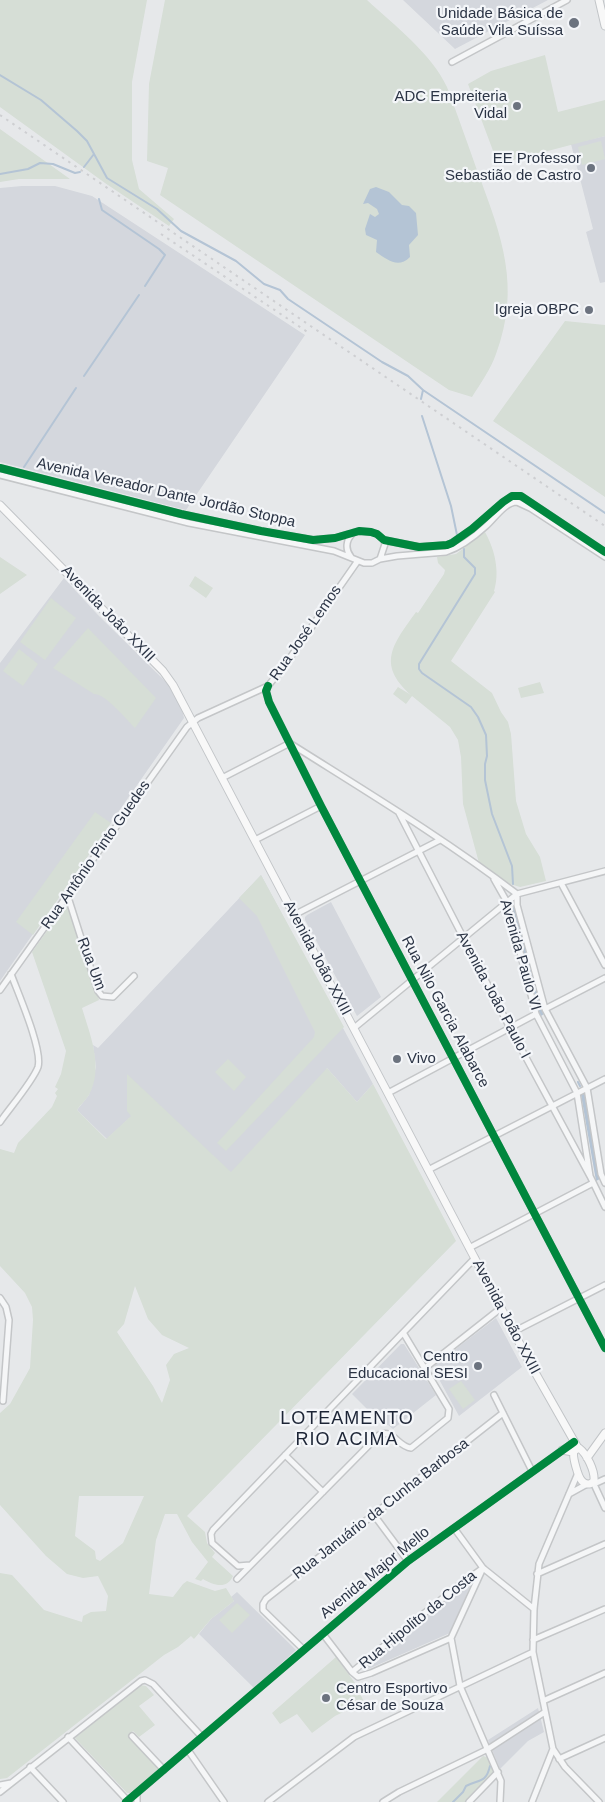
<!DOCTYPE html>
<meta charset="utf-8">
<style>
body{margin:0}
canvas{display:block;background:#e6e8ea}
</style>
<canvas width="605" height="1802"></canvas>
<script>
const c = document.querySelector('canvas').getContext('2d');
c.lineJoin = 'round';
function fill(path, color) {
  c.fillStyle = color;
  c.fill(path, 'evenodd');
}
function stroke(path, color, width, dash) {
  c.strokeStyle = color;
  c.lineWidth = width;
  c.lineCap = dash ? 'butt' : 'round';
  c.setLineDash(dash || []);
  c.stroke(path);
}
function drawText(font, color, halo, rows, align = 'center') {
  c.font = font + ' Arial,sans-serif';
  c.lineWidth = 4.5;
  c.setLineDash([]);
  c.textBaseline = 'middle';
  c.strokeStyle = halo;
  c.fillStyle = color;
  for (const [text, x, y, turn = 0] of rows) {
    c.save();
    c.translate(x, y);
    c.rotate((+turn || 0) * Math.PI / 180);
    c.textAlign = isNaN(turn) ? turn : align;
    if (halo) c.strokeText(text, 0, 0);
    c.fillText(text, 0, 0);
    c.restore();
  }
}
const built = new Path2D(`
 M403 0H548L455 49Z
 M605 136V282L600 283 586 232 593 229 571 144Z
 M22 186H55L92 196 305 335 186 510 0 462V188Z
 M64 578 97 614 167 683 182 709 184 718 0 981V663Z
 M261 875 373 1084 357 1102 327 1068 271 1198 132 1116 107 1139 77 1110 89 1095 96 1067 93 1045 98 1048Z
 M331 902 381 997 357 1016 305 920V917L307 915Z
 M496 1318 522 1367 459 1416 434 1370 435 1365Z
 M401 1344H404L436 1395 393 1429 388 1425 381 1423 352 1394Z
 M468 1583 471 1584 450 1633 366 1670 365 1667Z
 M237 1592 296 1650 254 1688 199 1634 211 1619 234 1601 231 1597Z
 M538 1708 544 1732 528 1741 500 1769 488 1740Z`);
const green = new Path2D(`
 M0 0H147L132 82V160L139 189 174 219 169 226 105 183 0 107Z
 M165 0H367C395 26 431 53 447 87 458 116 468 145 478 173 502 237 521 287 496 354 491 369 480 384 472 397L449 390 160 195 168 168 147 161 149 84Z
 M545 55 558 112 605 100V136L498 164 468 84 491 71Z
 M0 129 70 179H19L0 182Z
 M601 141 605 159 582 165 578 147Z
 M565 321 605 325V497L493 421Z
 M485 532C495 550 500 572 494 591L495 592 451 661 492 693 501 712 508 722 511 734 516 801 526 834 540 857 546 881 520 887 510 884 479 863 463 804 461 757 458 740 450 727 412 696 406 704 393 694 398 687 411 695C376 664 393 644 416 612L418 613 444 574 445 570 438 563 437 557 456 554Z
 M0 557 27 575 0 594Z
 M195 576 213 588 206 598 189 586Z
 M51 598 76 618 45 660 20 642Z
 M88 628 156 698 135 728C126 719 106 694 94 694L53 668Z
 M19 649 38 664 23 686 3 671Z
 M540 682 544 693 521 698 518 688Z
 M95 812 111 823 33 935 16 922Z
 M261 875 344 1027 226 1151 217 1143 314 1037 315 1032 257 916 239 898Z
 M67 903 99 1000 82 1008C90 1035 104 1067 89 1095 86 1100 80 1105 77 1110L106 1139 131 1116 127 1111V1074L231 1172 327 1068 357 1102 373 1084 456 1241 187 1516 205 1532 207 1543 215 1553 212 1557 233 1576C227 1590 213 1585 203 1579L201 1581 195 1579 208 1562 192 1542 177 1514H165L156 1540 149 1594 173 1597 183 1584 187 1581 215 1591 226 1588 234 1601 211 1619 194 1639 191 1636 178 1647 164 1655 7 1778 0 1779V1573L12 1575 44 1610 82 1622 83 1616 91 1612 106 1611 108 1596 98 1576 83 1578 67 1574 46 1556 0 1505V1413L10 1404 30 1368 33 1320 32 1307 25 1293 0 1266V1149L14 1153 18 1143 52 1107 57 1096 55 1093 58 1089 55 1087 61 1074 66 1051 32 952ZM135 1286 148 1319 162 1335 189 1348 174 1354 166 1365 170 1380 162 1403 153 1386 117 1332 124 1324ZM79 1496H144L123 1543 100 1561 96 1559 95 1551 75 1536Z
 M228 1059 246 1077 234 1091 215 1072Z
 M461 1381 475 1400 463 1409 449 1389Z
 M237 1603 250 1615 232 1633 219 1620Z
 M336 1657 355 1683 364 1702 335 1716 312 1733 297 1714 280 1724 272 1713Z
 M141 1685 146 1686 154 1695 139 1706 155 1725 139 1737 133 1731 128 1737 157 1766 158 1770 130 1793H127L75 1738Z
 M483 1756 490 1758 494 1771 487 1782 467 1802H437Z`);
const water = new Path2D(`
 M376 187 389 192 402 205 409 206 416 213 418 235 409 245 410 257C398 269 388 260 376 252L377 240 366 235 365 229 370 214 375 217 379 214 377 209 368 203 363 204 370 189Z
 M515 907 540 1003 544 1014 541 1016 538 1011 512 908Z
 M585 1093 600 1179 596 1181 581 1095Z`);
const stream = new Path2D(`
 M0 75 41 100 77 131 87 141 107 178 157 209 181 231 236 261 264 284 280 290 288 299 382 362 408 376 423 390 605 513
 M84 167 94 154
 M0 174 28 169 40 163 53 164 75 173 80 172
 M99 199 102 210 159 249 165 255 145 286
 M84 376 139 295
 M421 399 423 390
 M422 416 451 506 457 535
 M24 467 76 388
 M464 549V557L475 568V574L419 664V669L422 673 471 707 478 717 486 735 487 756 485 764V780L492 814 512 866 513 884
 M578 1082 580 1086
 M453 1802 463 1792 466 1786C480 1779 486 1783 490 1766`);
const minor = new Path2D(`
 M452 62 567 0
 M0 468 181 514 261 531 313 540 335 538 359 531 371 532 377 534 384 540 419 547 447 545 452 543 472 529 503 502 512 496H521L605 552
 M0 475 189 523 334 551 364 563H372L380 559 397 556 446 552C461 547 474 537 486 526 495 518 505 502 517 502L530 508 605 557
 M351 557C345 549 346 540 353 533
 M380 559 385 544 384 540
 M268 686 266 691 269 702 321 806 605 1348
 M291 744C367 792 445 839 517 894V905L545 1009 587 1088 601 1174 605 1183
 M222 778 290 743
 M399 813 510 1028 590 1176
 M255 840 321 806
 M494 879 507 902 536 1014 577 1093 590 1176 605 1207
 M561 883 605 965
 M67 894 98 991 102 996 113 997 134 976
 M294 915 440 840
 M0 990 187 727 198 718 268 686 285 665 357 562
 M545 1009 605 978
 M354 1028 517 894 605 871
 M388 1093 536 1014
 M0 1122C9 1109 33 1081 38 1067 43 1050 18 993 11 974
 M428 1170 605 1079
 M469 1248 593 1183
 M0 1298 6 1307 9 1320 3 1401
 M513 1332 605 1285
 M425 1368 501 1308
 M494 1395 532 1471
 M285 1455 323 1492
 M578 1473 539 1564 534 1609 533 1652 553 1749 565 1767 599 1802
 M593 1482 605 1508
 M594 1484 605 1479
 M569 1494 587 1484
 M374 1515 408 1561
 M454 1528 483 1568 534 1609
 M250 1565 238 1566 212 1543 211 1534 213 1530 475 1258
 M483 1568 451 1638 460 1686 501 1781 500 1802
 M537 1574 605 1544
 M237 1579 379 1435C393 1428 398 1447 411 1448L448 1418 449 1409 404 1334
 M323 1634 352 1672 358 1677 371 1673 451 1638
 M533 1640 605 1609
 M304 1650 263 1610V1604L266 1599 503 1413
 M352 1672 454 1589 483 1568
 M543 1701 605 1673
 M132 1736 164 1770
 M68 1737 128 1801
 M188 1750 224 1802
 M559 1759 605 1738
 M30 1767 63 1802
 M0 1785 11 1783
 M0 1792 141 1681 145 1680 153 1684 202 1737
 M126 1802 408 1561 574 1442
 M137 1802V1793
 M268 1802 354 1737 533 1652
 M383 1802 399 1792 488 1749 545 1712
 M469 1802 498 1772
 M532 1802 553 1749`);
const major = new Path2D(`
 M599 0 605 26
 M0 505 163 671 173 685 532 1367 578 1448
 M579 1448C587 1454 595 1471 594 1481L590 1484C586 1484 585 1484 582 1481 578 1477 572 1456 574 1451Z
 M562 1450 573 1452
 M587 1458 605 1433`);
const rail = new Path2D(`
 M0 115 605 526
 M161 234 309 333`);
const cycleway = new Path2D(`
 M0 468 181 514 261 531 313 540 335 538 359 531 371 532 377 534 384 540 419 547 447 545 452 543 472 529 503 502 512 496H521L605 552
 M268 686 266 691 269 702 321 806 605 1348
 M126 1802 408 1561 574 1442`);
const markers = [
 [574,23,6,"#6c737f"],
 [517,106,5,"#6c737f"],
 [591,168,5,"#6c737f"],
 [589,310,5,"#6c737f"],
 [397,1059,5,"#6c737f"],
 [478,1366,5,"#6c737f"],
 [326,1698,5,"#6c737f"]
];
const poiNames = [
 ["Unidade Básica de",563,14],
 ["Saúde Vila Suíssa",563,31],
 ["ADC Empreiteria",507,97],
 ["Vidal",507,114],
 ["EE Professor",581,159],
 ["Sebastião de Castro",581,176],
 ["Igreja OBPC",579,310],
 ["Vivo",407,1059,"left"],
 ["Centro",468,1357],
 ["Educacional SESI",468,1374],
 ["Centro Esportivo",336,1689,"left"],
 ["César de Souza",336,1706,"left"]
];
const streetNames = [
 ["Avenida Vereador Dante Jordão Stoppa",166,493,13],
 ["Avenida João XXIII",108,614,46],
 ["Rua José Lemos",306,633,-55],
 ["Rua Antônio Pinto Guedes",96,855,-55],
 ["Avenida Paulo VI",520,955,74],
 ["Avenida João XXIII",317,958,62],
 ["Rua Um",91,964,69],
 ["Avenida João Paulo I",493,995,62],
 ["Rua Nilo Garcia Alabarce",445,1012,62],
 ["Avenida João XXIII",506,1317,62],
 ["Rua Januário da Cunha Barbosa",381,1509,-38],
 ["Avenida Major Mello",375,1573,-39],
 ["Rua Hipolito da Costa",418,1620,-39]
];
const quarterNames = [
 ["LOTEAMENTO",347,1419],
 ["RIO ACIMA",347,1440]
];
fill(built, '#d4d7dd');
fill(green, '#d6ded6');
fill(water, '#b4c4d5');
stroke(stream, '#b4c4d5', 2);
stroke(minor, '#c4c6c8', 8);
stroke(major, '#c2c5c8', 9);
stroke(minor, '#f5f6f7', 5);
stroke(major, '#f8f8f8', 7);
stroke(rail, '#cecfd2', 2, [2.5, 5]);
stroke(cycleway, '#00873e', 8);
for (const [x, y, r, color] of markers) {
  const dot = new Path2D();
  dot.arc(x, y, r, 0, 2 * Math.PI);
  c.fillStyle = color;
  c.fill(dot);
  stroke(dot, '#f4f6f9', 2);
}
drawText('15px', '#2b3445', '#f4f6f9', poiNames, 'right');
drawText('15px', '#2b3445', '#f4f6f9', streetNames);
c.letterSpacing = '1px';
drawText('18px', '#1d2536', '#f4f6f9', quarterNames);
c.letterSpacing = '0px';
</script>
